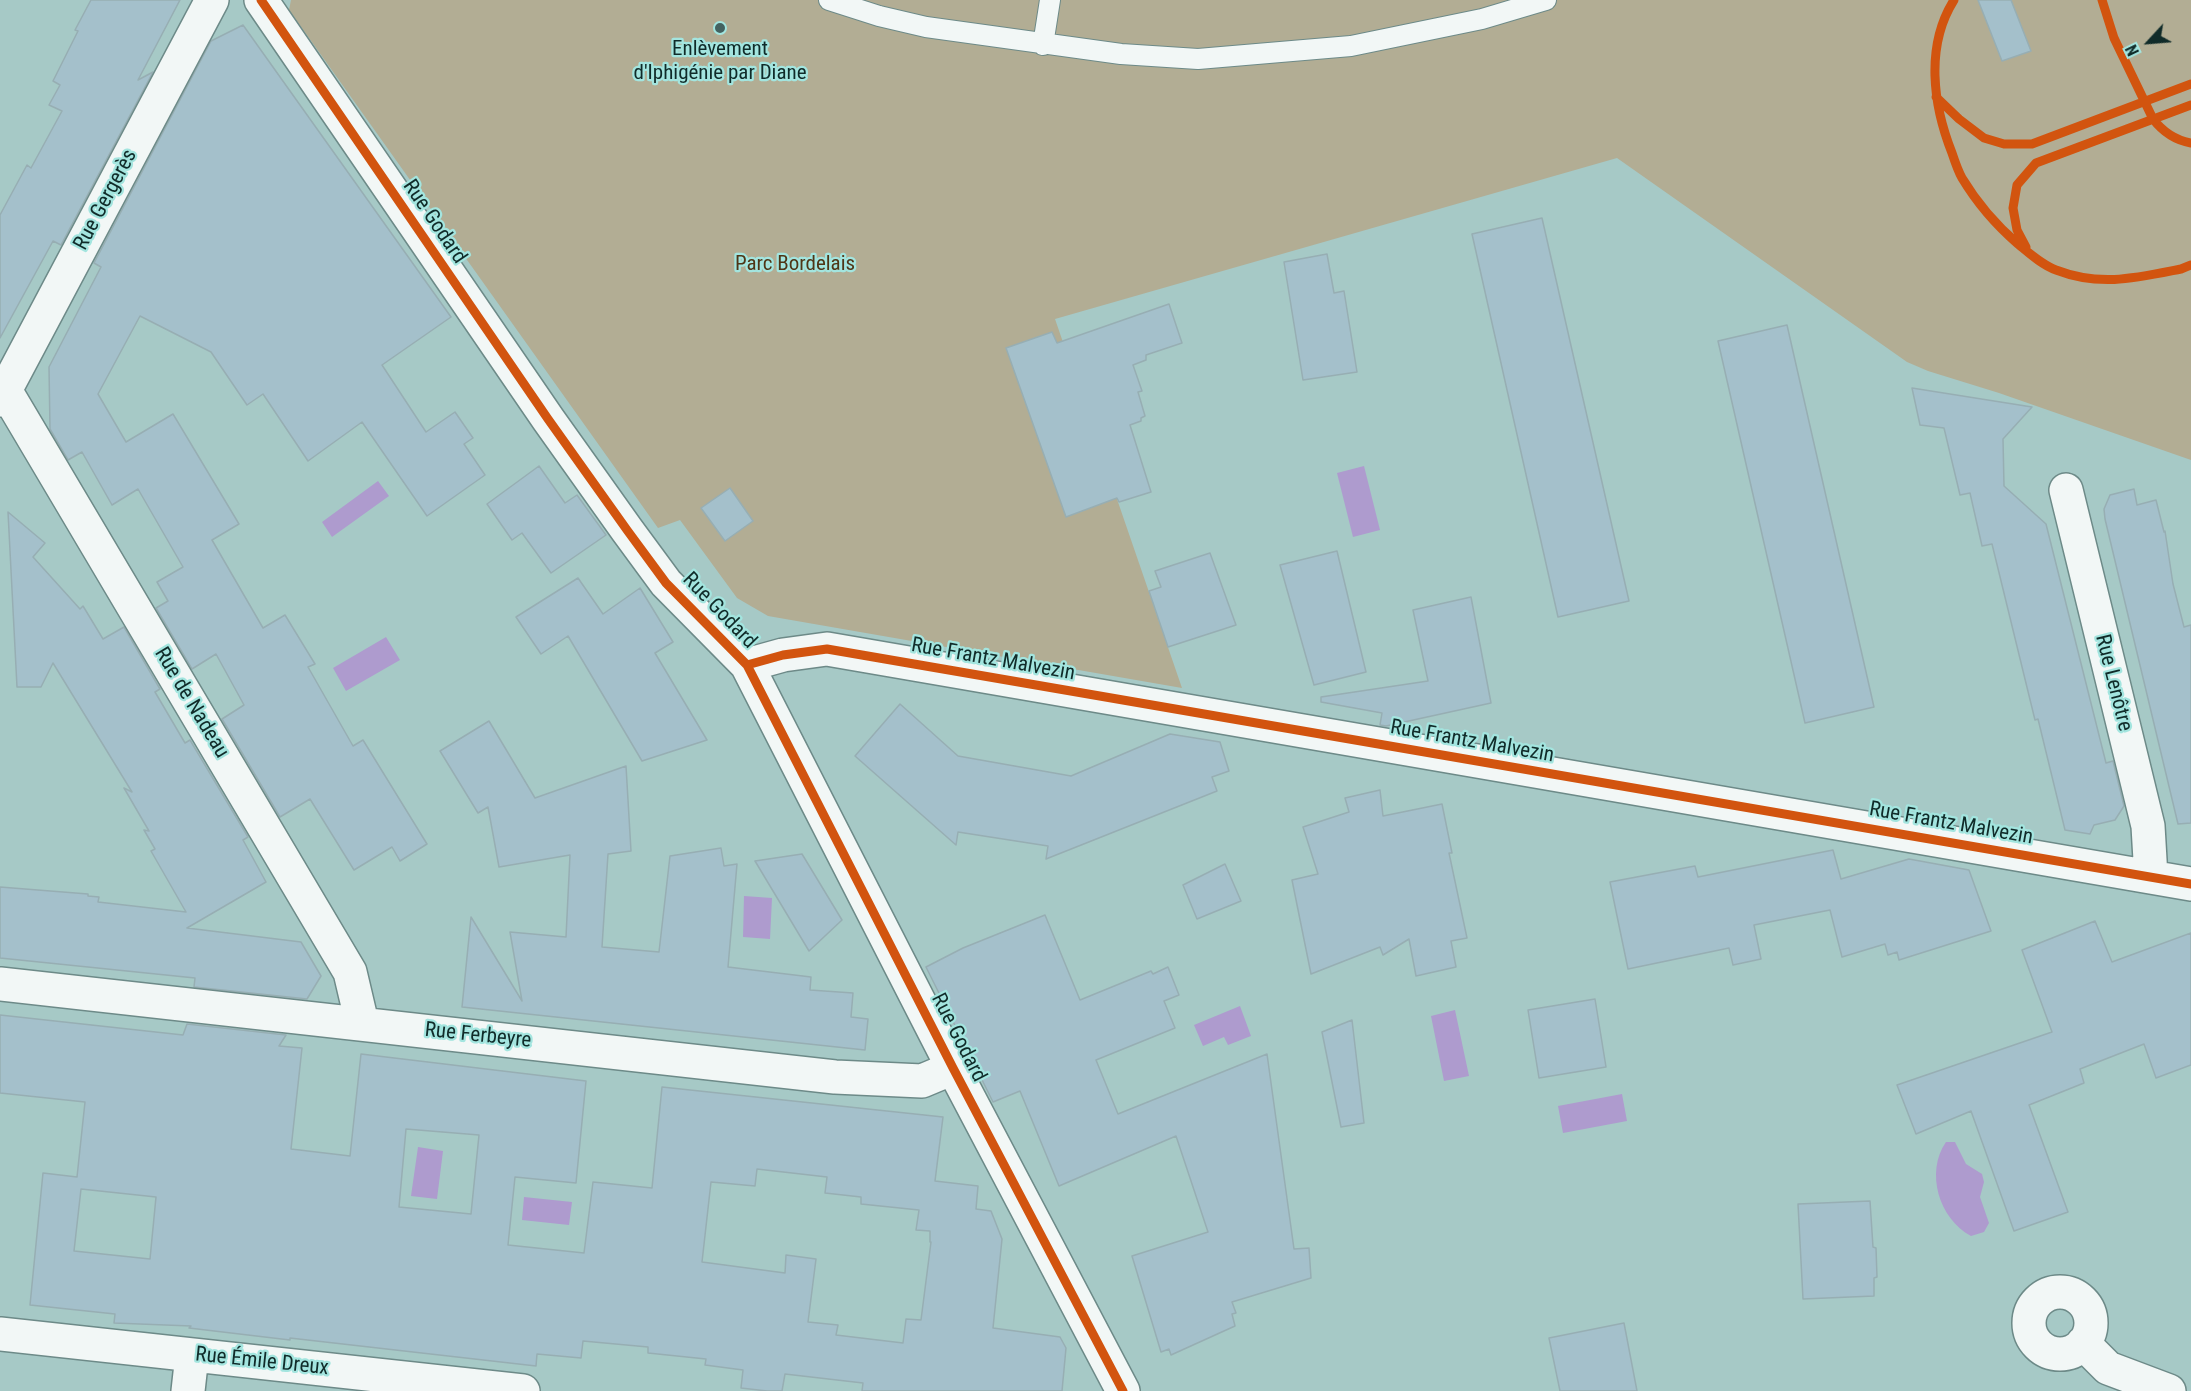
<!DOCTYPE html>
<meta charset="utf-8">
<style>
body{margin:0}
#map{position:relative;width:2191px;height:1391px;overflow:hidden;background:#a6c9c6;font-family:"Roboto Condensed",sans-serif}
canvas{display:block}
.north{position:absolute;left:2119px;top:12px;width:60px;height:60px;-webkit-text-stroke:4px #a3e5df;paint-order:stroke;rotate:244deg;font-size:16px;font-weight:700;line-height:24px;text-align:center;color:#102b29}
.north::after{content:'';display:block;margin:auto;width:21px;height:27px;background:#102b29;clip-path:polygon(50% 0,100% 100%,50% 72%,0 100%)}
</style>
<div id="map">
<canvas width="2191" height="1391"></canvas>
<div class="north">N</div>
</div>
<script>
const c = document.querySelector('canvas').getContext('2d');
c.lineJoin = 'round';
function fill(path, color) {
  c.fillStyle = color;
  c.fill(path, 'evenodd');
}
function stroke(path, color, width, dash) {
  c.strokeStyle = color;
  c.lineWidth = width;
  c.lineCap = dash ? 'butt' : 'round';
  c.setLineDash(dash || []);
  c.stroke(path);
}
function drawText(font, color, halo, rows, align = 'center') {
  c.font = font + ' "Roboto Condensed",sans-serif';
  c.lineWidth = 4.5;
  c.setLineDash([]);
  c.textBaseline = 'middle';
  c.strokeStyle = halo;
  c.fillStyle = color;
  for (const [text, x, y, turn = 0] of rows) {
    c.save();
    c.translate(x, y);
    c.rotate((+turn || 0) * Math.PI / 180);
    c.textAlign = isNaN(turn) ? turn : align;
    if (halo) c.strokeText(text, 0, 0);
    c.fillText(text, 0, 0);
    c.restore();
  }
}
const green = new Path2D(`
 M291 0H2191V460L1999 393 1928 371 1907 362 1617 158 1055 319 1182 688 768 616 737 598 680 520 658 528 289 10Z`);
const water = new Path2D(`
 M1364 466 1380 530 1353 537 1337 473Z
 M378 481 389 496 332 537 322 522Z
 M386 637 400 660 346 691 333 668Z
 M744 896 772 898 770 939 743 937Z
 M1240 1006 1251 1036 1228 1045 1224 1037 1203 1046 1194 1025Z
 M1455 1010 1469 1076 1444 1081 1431 1016Z
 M1622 1094 1627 1121 1563 1133 1558 1106Z
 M1946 1142H1955L1966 1164 1982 1174 1984 1182 1980 1197 1989 1223 1984 1232 1971 1236C1939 1219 1925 1172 1946 1142Z
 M418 1147 443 1151 437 1199 411 1196Z
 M524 1197 572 1202 569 1225 522 1220Z`);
const building = new Path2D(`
 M91 0H180L138 80 153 72 61 245 53 241 0 338V215L27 165 31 168 62 111 49 105 60 85 53 81 78 31 75 30Z
 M1978 0H2011L2031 51 2002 61Z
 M243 25 451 317 382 365 426 432 455 412 473 438 464 444 485 475 427 516 362 422 308 461 263 394 247 405 211 352 140 316 98 394 126 442 173 414 239 524 212 540 263 628 285 615 315 664 308 667 353 746 363 740 427 844 400 861 392 847 354 870 310 799 280 817 222 719 244 705 216 654 192 669 156 608 168 601 157 582 183 567 138 489 112 505 82 452 68 460 50 429 49 367 101 267 94 263 211 41Z
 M1542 218 1629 601 1558 617 1472 234Z
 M1327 254 1334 293 1344 291 1357 372 1303 380 1284 262Z
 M1169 304 1182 343 1146 355V360L1133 365 1142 391 1138 392 1145 416 1141 418V421L1130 425 1151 492 1119 502 1117 498 1066 517 1006 348 1052 332 1057 343Z
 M1787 325 1874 707 1805 723 1718 341Z
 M1912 388 2032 407 2003 439 2004 486 2046 524 2106 763 2113 761 2124 806 2115 820 2094 825 2090 834 2065 830 2038 719 2035 720 1992 544 1982 546 1970 493 1960 495 1944 428 1920 425Z
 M539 466 565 503 577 495 606 535 551 573 522 533 512 540 487 504Z
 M730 488 753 521 725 541 701 508Z
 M2134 489 2137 505 2156 500 2164 532 2165 531 2173 584 2184 627 2191 625V823L2178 824 2105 519 2104 509 2110 495Z
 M8 512 45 543 33 557 80 609 83 606 103 639 124 627 160 689 155 692 185 743 190 740 248 837 243 840 266 882 187 928 301 942 321 976 307 999 194 987 195 978 0 958V887L88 894V896L99 897 98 902 186 912 151 851 155 849 144 830 149 831 124 788 132 792 53 663 41 687H17Z
 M1337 551 1366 672 1314 685 1280 565Z
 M1210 553 1236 625 1168 647 1149 591 1161 587 1155 571Z
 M578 578 603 614 640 588 673 642 655 653 707 740 642 761 568 636 541 654 516 617Z
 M1471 597 1491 703 1386 726 1380 725 1382 713 1321 702V697L1428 681 1413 610Z
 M900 704 958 756 1071 776 1170 734 1220 742 1229 771 1212 777 1217 791 1046 859 1048 846 958 832 956 845 855 756Z
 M489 721 535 798 626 766 631 851 608 854 602 947 659 952 670 856 721 848 724 866 737 864 728 967 811 977 810 990 853 993 851 1017 868 1019 865 1050 462 1007 471 917 522 1001 510 932 566 937 570 855 499 867 488 807 478 813 440 751Z
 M1380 790 1383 816 1442 804 1452 853H1449L1467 938 1451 941 1456 967 1416 976 1409 939 1383 955 1380 947 1311 974 1292 880 1318 874 1303 827 1349 812 1345 798Z
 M1833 850 1841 879 1909 859 1969 870 1991 931 1899 960 1897 952 1888 955 1885 944 1842 957 1830 910 1754 925 1761 959 1733 965 1729 948 1628 969 1610 882 1695 866 1698 877Z
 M802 854 842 920 809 951 755 861Z
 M1225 864 1241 901 1197 919 1183 885Z
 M1045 915 1080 1000 1151 971 1153 974 1168 967 1179 995 1164 1001 1175 1028 1096 1060 1118 1114 1267 1054 1294 1249 1309 1248 1311 1278 1232 1302 1236 1313 1232 1314 1235 1326 1171 1355 1169 1349 1161 1352 1132 1256 1208 1232 1176 1136 1059 1186 1020 1091 993 1102 926 967 963 948Z
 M2095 921 2112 962 2191 933V1065L2156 1078 2144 1044 2080 1069 2084 1083 2029 1105 2068 1212 2014 1231 1971 1111 1916 1134 1897 1085 2052 1032 2022 950Z
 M1595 999 1606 1067 1539 1078 1528 1010Z
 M0 1015 183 1035 187 1024 286 1035 279 1046 302 1048 291 1149 350 1156 361 1054 586 1081 576 1183 515 1177 508 1245 584 1253 593 1182 652 1188 662 1087 943 1117 935 1181 978 1186 976 1209 991 1211 1002 1239 993 1328 1060 1337 1066 1348 1062 1391H862L863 1383 785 1374 782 1391H767L741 1388 743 1370 705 1365 706 1359 648 1353V1347L583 1341 581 1358 537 1354 536 1366 290 1338V1340L189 1328 191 1326 114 1323 115 1314 30 1305 43 1173 77 1177 85 1102 0 1093ZM406 1129 479 1135 471 1214 399 1207ZM757 1169 827 1177 825 1193 861 1197V1204L919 1210 916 1230 930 1231V1242H931L921 1320 906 1319 903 1343 836 1335 838 1325 808 1322 816 1259 786 1255 785 1273 702 1262 711 1182 755 1186ZM81 1189 156 1197 150 1259 74 1251Z
 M1352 1020 1364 1123 1341 1127 1322 1032Z
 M1870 1201 1873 1247 1876 1248 1877 1277 1874 1278V1296L1803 1299 1798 1204Z
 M1624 1323 1637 1391H1560L1549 1338Z`);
const lane = new Path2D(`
 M829 0 879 16 926 27 1121 54 1198 59 1351 46 1482 19 1546 0
 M1043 45 1050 0`);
const street = new Path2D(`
 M261 0 548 419 627 530 666 583 747 665 953 1068 1123 1391
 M5 390 350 972 362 1023
 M0 400 212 0
 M2066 490 2148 826 2151 877
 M747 665 783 655 827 649 2191 884
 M0 984 835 1077 922 1081 953 1068
 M2029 1323a31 31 0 1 1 62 0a31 31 0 1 1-62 0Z
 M0 1334 523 1391
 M2083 1343 2108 1368 2169 1391
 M188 1391 192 1355`);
const cycleway = new Path2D(`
 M261 0 548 419 627 530 666 583 747 665 953 1068 1123 1391
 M1954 0C1925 46 1933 105 1952 153 1955 162 1958 171 1962 178 1977 203 1996 225 2018 244 2029 253 2042 265 2056 270 2100 287 2136 278 2181 269L2191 265
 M2102 0 2114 38 2153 119C2163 132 2174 140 2191 143
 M1936 97 1959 119 1984 138 2004 144H2032L2191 84
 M2026 247 2017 230 2013 208 2017 185 2036 163 2191 105
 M747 665 783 655 827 649 2191 884`);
const markers = [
 [720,28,6,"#446260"]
];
const poiNames = [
 ["Enlèvement",720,50],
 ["d'Iphigénie par Diane",720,74]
];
const streetNames = [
 ["Rue Gergerès",106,200,-62],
 ["Rue Godard",434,222,56],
 ["Rue Godard",719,611,46],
 ["Rue Frantz Malvezin",993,660,10],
 ["Rue Lenôtre",2113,683,76],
 ["Rue de Nadeau",191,703,59],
 ["Rue Frantz Malvezin",1472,742,10],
 ["Rue Frantz Malvezin",1951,824,10],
 ["Rue Ferbeyre",478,1036,6],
 ["Rue Godard",958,1038,63],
 ["Rue Émile Dreux",262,1362,6]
];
const parkNames = [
 ["Parc Bordelais",795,265]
];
fill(green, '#b2ad94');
fill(water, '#ae9bce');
fill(building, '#a4c0cb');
stroke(building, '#97aeb3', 1.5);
stroke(lane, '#6d8a88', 22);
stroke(street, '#6d8a88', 36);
stroke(lane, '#f2f7f6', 20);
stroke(street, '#f2f7f6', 33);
stroke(cycleway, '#d2540f', 9);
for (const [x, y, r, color] of markers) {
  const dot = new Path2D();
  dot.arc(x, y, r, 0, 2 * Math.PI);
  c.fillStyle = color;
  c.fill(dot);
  stroke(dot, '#a3e5df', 2);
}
drawText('21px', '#102b29', '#a3e5df', poiNames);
drawText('21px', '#102b29', '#a3e5df', streetNames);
drawText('21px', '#4f3516', '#a3e5df', parkNames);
</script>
